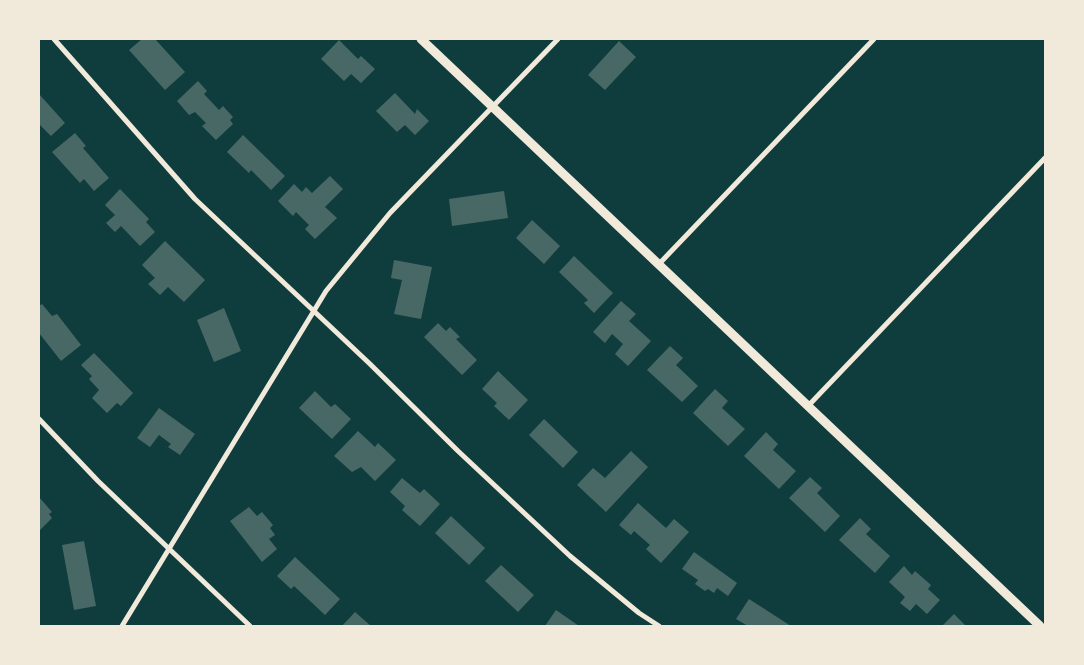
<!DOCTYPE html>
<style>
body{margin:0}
#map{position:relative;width:1084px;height:665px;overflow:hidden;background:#0f3d3e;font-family:"IBM Plex Sans",sans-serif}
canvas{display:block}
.frame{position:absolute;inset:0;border:40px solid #f1e9da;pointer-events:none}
</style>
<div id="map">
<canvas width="1084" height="665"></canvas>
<div class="frame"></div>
</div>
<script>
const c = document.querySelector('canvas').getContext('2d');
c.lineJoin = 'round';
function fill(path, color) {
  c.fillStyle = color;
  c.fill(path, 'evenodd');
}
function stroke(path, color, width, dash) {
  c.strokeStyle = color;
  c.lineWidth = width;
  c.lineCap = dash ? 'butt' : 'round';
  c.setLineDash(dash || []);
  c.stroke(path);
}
const building = new Path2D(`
 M142 39H155L185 72 165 90 129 50Z
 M339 40 358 59 361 56 375 69 361 83 351 74 344 81 321 59Z
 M619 41 636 57 605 90 588 75Z
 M198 81 207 91 204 94 219 110 223 106 233 117 230 120 233 124 216 140 202 126 206 123 195 112 189 115 177 101Z
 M395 93 415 114 417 109 429 121 415 135 405 125 397 132 376 111Z
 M39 94 65 123 51 136 39 124Z
 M75 133 86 146 83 148 109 178 94 191 84 179 80 183 52 152Z
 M243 135 285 176 271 190 251 170 249 173 227 152Z
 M330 176 343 189 325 207 337 218 315 239 305 229 309 225 296 212 293 216 278 201 294 184 302 192 306 187 312 193Z
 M120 189 149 219 146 222 155 232 140 246 121 226 115 232 106 223 115 215 105 205Z
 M504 191 508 218 452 226 449 199Z
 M532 220 560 246 544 264 516 238Z
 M165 241 205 280 184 302 168 287 160 295 148 284 155 278 142 265Z
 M574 256 613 293 594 313 584 303 588 300 559 272Z
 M394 260 432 267 421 319 394 314 402 280 391 278Z
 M621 301 636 314 629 321 651 341 628 366 615 354 623 344 612 334 605 343 593 332Z
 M42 304 52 316 57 314 81 345 61 361 39 333V306Z
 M224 308 241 351 214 362 197 320Z
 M438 323 446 331 450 327 460 337 456 339 477 360 462 375 424 337Z
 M670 346 683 358 676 365 698 386 682 402 647 370Z
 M94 353 133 393 121 406 117 403 107 413 92 398 99 390 89 379 92 376 81 365Z
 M498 371 528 400 509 420 494 406 497 403 482 389Z
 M715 389 728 401 722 408 745 429 728 446 693 413Z
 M315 391 331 407 335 404 351 419 332 439 299 408Z
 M159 408 195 434 180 455 168 447 171 444 159 435 150 447 137 438Z
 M544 419 578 452 563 468 529 435Z
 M358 431 375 447 378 443 396 460 375 481 361 467 352 472 334 456Z
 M766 432 778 444 773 450 796 471 779 489 744 456Z
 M631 451 648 467 606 512 577 485 593 468 605 478Z
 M810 477 822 488 817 493 840 516 825 532 789 498Z
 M402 478 420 493 424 489 440 504 420 526 402 510 405 506 390 492Z
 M39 497 52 512 49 514 52 518 39 531Z
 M638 503 666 528 674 519 689 532 661 563 646 549 650 545 634 531 631 535 619 525Z
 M249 507 257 516 262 512 273 525 270 528 275 535 269 539 277 549 262 562 230 521Z
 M451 516 485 548 469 565 435 533Z
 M860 518 871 529 866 534 890 556 875 573 839 540Z
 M84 541 96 606 74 610 62 545Z
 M694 552 737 583 728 596 717 588 714 593 708 589 705 591 695 584 698 580 682 569Z
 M295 557 340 599 325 615 294 586 291 589 277 576Z
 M501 565 534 595 518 612 485 581Z
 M904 566 912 575 915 571 931 585 928 589 940 600 927 614 916 604 910 611 900 603 905 597 889 582Z
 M749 599 791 626H748L736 619Z
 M556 610 579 626H545Z
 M355 612 371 626H342Z
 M954 614 966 626H942Z`);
const minor = new Path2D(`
 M54 39 195 199 370 364 458 451 570 556 639 613 659 626
 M659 264 874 39
 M808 406 1045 158
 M39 419 98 481 250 626
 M122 626 326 291 390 213 558 39`);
const tertiary = new Path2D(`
 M421 39 1040 626`);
fill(building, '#486865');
stroke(minor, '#f1e9da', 5);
stroke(tertiary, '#f1e9da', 9);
</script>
